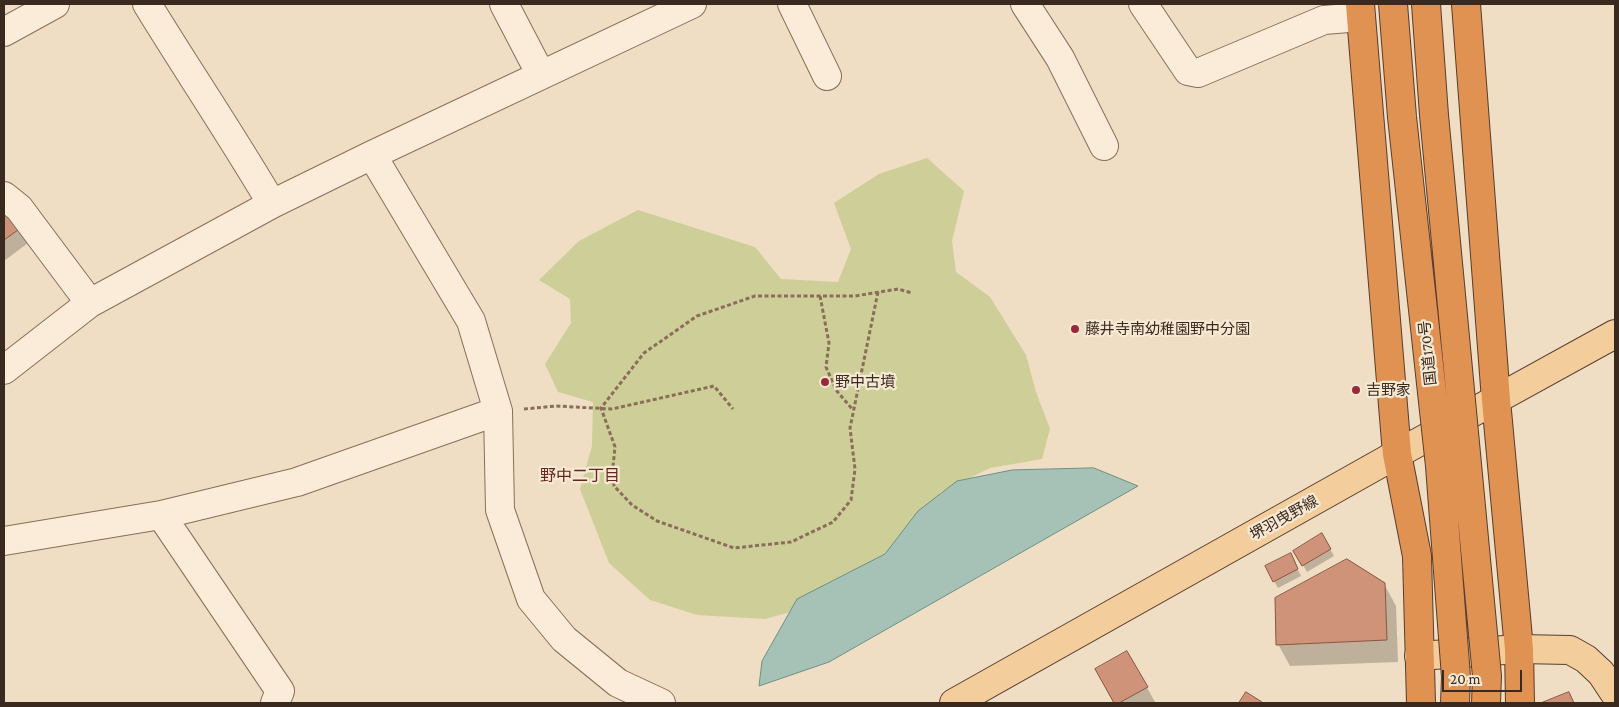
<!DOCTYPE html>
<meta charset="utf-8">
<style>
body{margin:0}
#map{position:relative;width:1619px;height:707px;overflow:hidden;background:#efddc4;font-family:"Crimson Pro",serif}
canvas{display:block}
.frame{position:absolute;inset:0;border:5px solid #3a291e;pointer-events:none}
.scale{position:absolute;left:1442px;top:670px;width:80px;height:22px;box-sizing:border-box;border:2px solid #3a291e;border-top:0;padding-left:6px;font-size:15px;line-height:18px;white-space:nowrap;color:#3a291e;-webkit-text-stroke:4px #f6e9d4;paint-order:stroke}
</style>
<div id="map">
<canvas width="1619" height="707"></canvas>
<div class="frame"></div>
<div class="scale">20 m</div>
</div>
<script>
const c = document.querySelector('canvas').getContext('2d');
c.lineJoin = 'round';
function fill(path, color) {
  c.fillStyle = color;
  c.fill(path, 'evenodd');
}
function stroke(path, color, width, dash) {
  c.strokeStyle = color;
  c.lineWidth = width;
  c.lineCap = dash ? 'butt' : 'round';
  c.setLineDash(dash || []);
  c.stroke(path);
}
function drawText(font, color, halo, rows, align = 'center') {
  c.font = font + ' "Crimson Pro","Noto Sans JP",serif';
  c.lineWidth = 4.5;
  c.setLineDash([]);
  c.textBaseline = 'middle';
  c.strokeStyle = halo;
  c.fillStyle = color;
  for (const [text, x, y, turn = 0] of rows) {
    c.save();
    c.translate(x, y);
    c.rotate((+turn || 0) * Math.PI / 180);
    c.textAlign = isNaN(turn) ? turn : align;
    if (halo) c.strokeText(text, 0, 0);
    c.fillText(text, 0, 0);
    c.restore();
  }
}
const green = new Path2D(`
 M927 158 964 191 952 241 956 272 990 297 1026 355 1036 392 1050 429 1042 459 990 468 941 492 885 562 824 603 765 619 697 615 650 600 609 563 580 489 592 446 593 402 558 392 545 364 571 323 570 299 539 280 579 241 638 210 755 247 781 279 838 282 851 249 834 203 879 174Z`);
const water = new Path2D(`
 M1094 468 1138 486 829 662 759 686 762 661 797 599 885 554 918 511 957 481 1012 470Z`);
const shadow = new Path2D(`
 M4 210 32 240 4 261Z
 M1322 535 1334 556 1307 572 1295 551Z
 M1294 562 1301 576 1278 588 1274 581Z
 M1384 584 1396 606 1398 662 1290 666 1278 644Z
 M1127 652 1155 702 1153 703H1115L1096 670Z`);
const building = new Path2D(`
 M4 208 25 225 4 240Z
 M1322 533 1331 549 1302 566 1293 551Z
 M1291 553 1298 569 1273 582 1265 566Z
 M1347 559 1385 583 1387 640 1276 645 1275 598Z
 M1127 651 1148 687 1119 703H1114L1095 669Z
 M1246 692 1262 702 1261 703H1239Z
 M1569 692 1574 703H1541Z`);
const path = new Path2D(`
 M878 292 850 428 855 469 851 500 833 522 791 542 734 548 657 521 632 505 614 486 613 467 615 447 601 408 644 353 697 316 755 296H855L898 289 912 293
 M820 296 829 343 826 367 836 390 853 410
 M524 409 556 406 612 409 714 386 733 409`);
const minor = new Path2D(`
 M147 4C188 71 232 136 272 204
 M504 4 541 75
 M792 4 827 76
 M1025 4 1060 58 1104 146
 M1143 4 1188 71 1198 73 1324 20 1361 17
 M4 32 55 4
 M372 155 471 321 498 411 500 510 531 599 564 639 618 683 661 703
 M4 196 19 208 90 303
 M4 370 90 303 272 204 372 155 692 4
 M4 541 161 515
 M275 703 280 691 161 515 297 482 498 411`);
const major = new Path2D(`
 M1419 656 1519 649 1570 650 1586 659 1601 673 1615 694
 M954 703 1397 454 1615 334`);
const highway = new Path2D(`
 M1360 4 1397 454 1417 556 1421 703
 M1466 4 1496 400 1519 649 1520 703`);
const highwayBridge = new Path2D(`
 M1393 4 1402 117 1440 466 1456 677 1455 703
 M1426 4 1434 115 1487 676 1486 703`);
const markers = [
 [1075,329,5,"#9b2836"],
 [825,382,5,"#9b2836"],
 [1356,390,5,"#9b2836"]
];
const poiNames = [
 ["藤井寺南幼稚園野中分園",1085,329],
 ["野中古墳",835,382],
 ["吉野家",1366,390]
];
const streetNames = [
 ["国道170号",1428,353,-96],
 ["堺羽曳野線",1284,518,-29]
];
const neighbourhoodNames = [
 ["野中二丁目",580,476]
];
fill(green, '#cece98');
fill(water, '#a6c2b7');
stroke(water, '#6c9184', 1);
fill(shadow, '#0003');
fill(building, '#ce9379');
stroke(building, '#8a543f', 1);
stroke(minor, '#8a6e5a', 30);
stroke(major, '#583d2e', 30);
stroke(highway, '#583d2e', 30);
stroke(path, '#8a6e5a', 3, [4, 2.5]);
stroke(minor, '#faecd8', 28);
stroke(major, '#f3ce9c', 28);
stroke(highway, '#e09253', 28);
stroke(highwayBridge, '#583d2e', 30, []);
stroke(highwayBridge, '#e09253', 28);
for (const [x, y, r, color] of markers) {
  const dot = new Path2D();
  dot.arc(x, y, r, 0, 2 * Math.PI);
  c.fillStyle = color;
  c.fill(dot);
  stroke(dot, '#f6e9d4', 2);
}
drawText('15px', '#3a291e', '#f6e9d4', poiNames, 'left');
drawText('15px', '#3a291e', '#f6e9d4', streetNames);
drawText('16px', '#68241d', '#f6e9d4', neighbourhoodNames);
</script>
